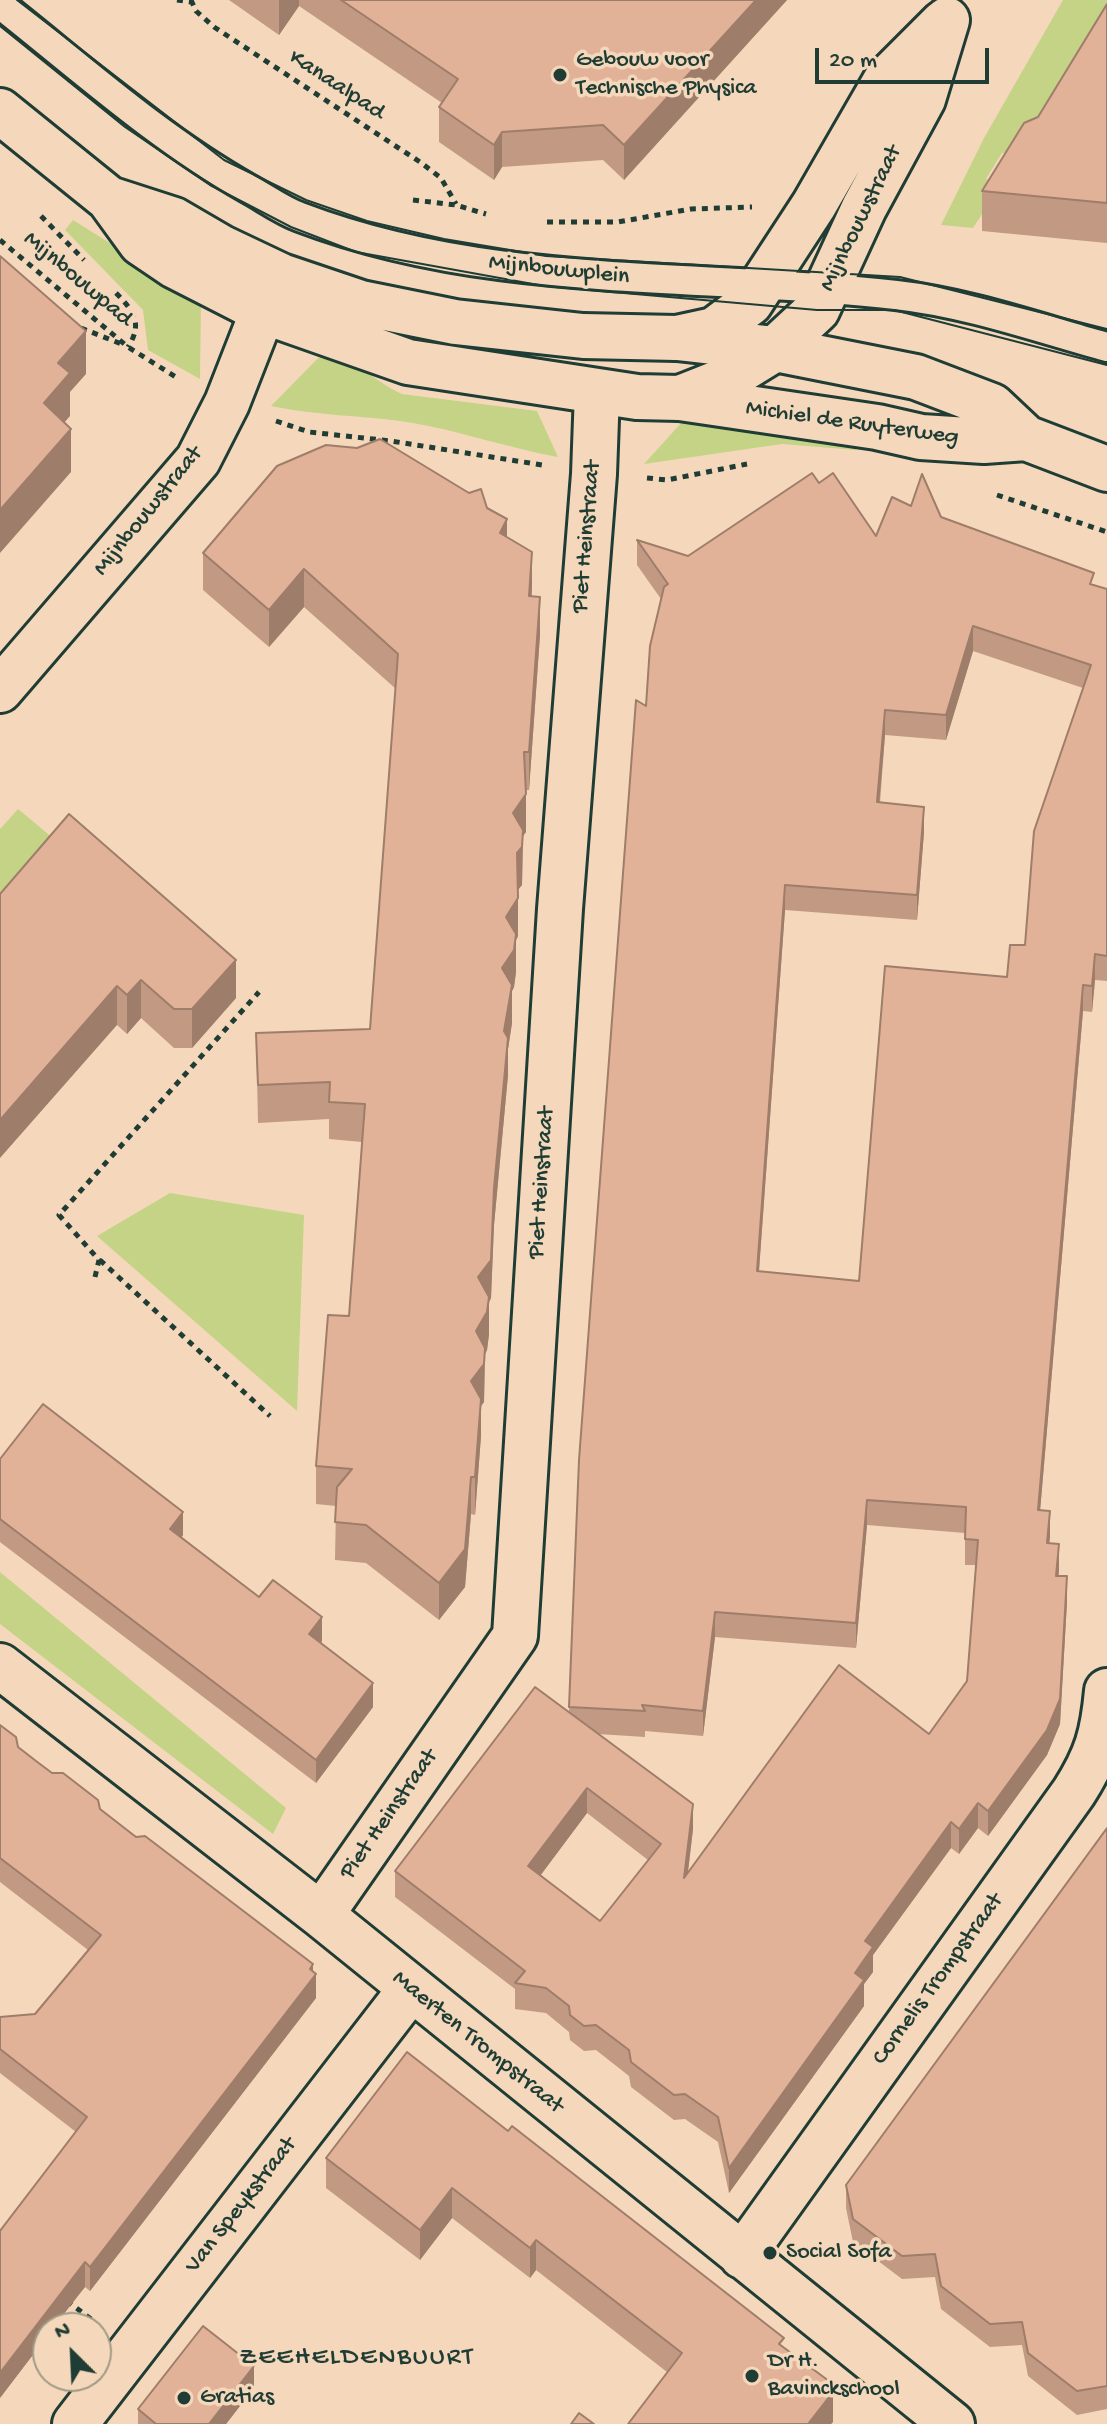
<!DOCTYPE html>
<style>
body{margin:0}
#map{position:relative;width:1107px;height:2424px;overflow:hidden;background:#f5d8bb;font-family:"Gochi Hand",sans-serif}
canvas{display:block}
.north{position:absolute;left:32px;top:2312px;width:80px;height:80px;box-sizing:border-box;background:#f5d8bb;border:2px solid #9f9a85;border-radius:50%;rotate:336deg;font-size:22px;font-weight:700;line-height:32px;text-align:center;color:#1f3d34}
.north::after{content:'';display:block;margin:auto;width:28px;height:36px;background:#1f3d34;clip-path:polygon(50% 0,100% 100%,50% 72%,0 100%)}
.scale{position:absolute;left:815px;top:48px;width:174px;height:36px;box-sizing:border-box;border:4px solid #1f3d34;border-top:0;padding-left:10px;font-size:24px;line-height:28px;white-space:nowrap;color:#1f3d34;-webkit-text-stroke:6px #f5d8bb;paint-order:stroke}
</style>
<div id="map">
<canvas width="1107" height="2424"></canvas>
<div class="north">N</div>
<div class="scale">20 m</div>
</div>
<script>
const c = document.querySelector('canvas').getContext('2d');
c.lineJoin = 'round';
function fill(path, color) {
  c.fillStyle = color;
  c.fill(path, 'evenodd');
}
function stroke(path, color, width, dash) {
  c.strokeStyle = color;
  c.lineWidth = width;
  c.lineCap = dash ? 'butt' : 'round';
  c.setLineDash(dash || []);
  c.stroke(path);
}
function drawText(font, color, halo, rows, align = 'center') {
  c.font = font + ' "Gochi Hand",sans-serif';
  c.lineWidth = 7;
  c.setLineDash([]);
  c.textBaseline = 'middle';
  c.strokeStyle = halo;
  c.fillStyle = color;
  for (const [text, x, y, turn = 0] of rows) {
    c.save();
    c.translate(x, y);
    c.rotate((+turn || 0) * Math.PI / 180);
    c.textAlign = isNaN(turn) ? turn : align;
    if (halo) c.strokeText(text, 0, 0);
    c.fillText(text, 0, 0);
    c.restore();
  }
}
const green = new Path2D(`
 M1063 0H1107V35L1034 154 1002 153 986 179 1002 183 973 228 941 225 984 138Z
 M73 220 201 300 200 379 148 350 143 310 65 230Z
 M325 351C355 357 374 382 402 394L537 411 558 457C507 448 458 430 407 422 361 415 317 416 271 406Z
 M682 422 859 437 856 450 782 444 644 464Z
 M18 809 53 838 0 899V829Z
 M170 1193 304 1215 297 1411 97 1236Z
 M0 1572 286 1808 273 1834 0 1624Z`);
const path = new Path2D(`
 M177 0 191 2
 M191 0 196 11 214 27 420 162 441 178 456 204
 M413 200 456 205 486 214
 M41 216 84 260
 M547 222H618L691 209 752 207
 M0 240 128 347 179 379
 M116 293C134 311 143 324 128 347
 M81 328 124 345
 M276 421 309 432 391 441 542 465
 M647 478 667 480 747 464
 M997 495 1107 532
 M100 1260 270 1416
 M95 1277 99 1260 59 1215 259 992
 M67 2301 91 2319`);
const lane = new Path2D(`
 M0 4C81 68 157 137 247 188 264 197 281 210 300 217 491 290 696 272 896 295 968 303 1038 328 1107 347`);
const street = new Path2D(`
 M677 338 775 349 916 377 992 406 1026 438 1107 469
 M680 398 877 427 921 437 984 441 1026 438
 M0 690 198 460 227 403 263 311
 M0 1666 321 1915 952 2424
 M321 1915 515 1636 560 909 594 474 597 392
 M742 2256 1074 1792C1097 1756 1103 1734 1107 1691
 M75 2424 410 1990`);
const secondary = new Path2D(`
 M0 111 109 199 141 243 175 266 263 311 408 362 637 397 680 398 723 381 775 349 817 310 864 208 923 99 947 20
 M109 199 174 220 222 248 281 276 361 303 455 322 583 336 677 338 714 330 750 303 814 205 886 80 943 23`);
const tram = new Path2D(`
 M17 0 224 160 306 200 367 221 444 239 546 256 900 277 1107 329
 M0 26 125 127 210 185 291 227 356 252 544 286 817 310H894L1107 365`);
const wall = new Path2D(`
 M229 0H787L624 180 603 160 502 167 494 180 439 142V107L442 103 299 6 279 35Z
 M1107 4V243L982 231V191L1038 117Z
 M819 483 876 536 911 506 941 517 1094 585 1107 589V981L1095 980 1092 1012 1083 1011 1040 1510 1050 1536 1049 1543 1059 1570 1058 1576 1067 1602 1060 1724 1047 1755 988 1836 978 1828 959 1854 951 1848 873 1955V1972L864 1984V2006L729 2193 718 2142 685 2119 674 2120 631 2087 629 2076 596 2050 584 2051 570 2040 569 2032 546 2013 515 2009V1989L395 1897V1871L569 1712 579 1460 646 706 661 599 637 565V540L688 556ZM973 651 1083 688 1025 945 1007 977 859 1281 759 1272 785 910 917 920 924 832 880 803 885 735 946 740ZM867 1525 965 1533V1565H976L967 1681 929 1734 688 1873 693 1829 598 1734 645 1737V1731L703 1736 715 1637 856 1648ZM587 1813 648 1860 600 1921 540 1876Z
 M487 508 507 537 532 596 540 635 529 790H526V832L523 836 522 885 518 890V936L516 940V972L514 987 512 991V1023L508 1049V1075L494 1225 491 1298 489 1302V1334L487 1350 485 1354 484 1402 481 1406V1436L475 1515 471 1514 465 1587 439 1620 366 1563 335 1560 336 1506 316 1504V1466L349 1316 362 1142 329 1139V1119L258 1123 256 1033 370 1029 396 689 304 607 269 647 203 590V553Z
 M0 894 236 998 192 1048H174L141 1018 127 1034 117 1025Z
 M0 1459 183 1535 182 1537 259 1597 322 1641 320 1643 373 1707 316 1783 0 1542Z
 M0 1725 18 1747 313 1972 316 1998 90 2291 85 2287 48 2328V2335L0 2398 76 2132 0 2073V2017L35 2014 88 1950 0 1882Z
 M1107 1828V2409L1077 2415 1028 2376 1022 2345 990 2347 941 2309 935 2277 902 2279 853 2242 846 2208V2185Z
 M407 2052 784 2347 833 2414V2422L831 2424H628L667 2372 536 2270 530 2278 452 2218 420 2260 326 2188V2158Z
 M254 2388 226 2424H138V2409Z`);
const shadedWall = new Path2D(`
 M279 0H299V6L279 35Z
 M756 0H787L624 180V145Z
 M502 132V167L494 180V145Z
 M86 331V374L70 392V416L44 446V403L58 363Z
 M71 429V472L0 553V510Z
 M507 519V556L500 533Z
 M532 552V590L529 634V596Z
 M304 569V607L269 647V610Z
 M540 597V635L529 790V752Z
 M973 626V651L946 740V715Z
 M885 710V735L877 828V802Z
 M526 794V832L523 836 522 885 517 891 513 813Z
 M924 807V832L917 920V895Z
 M785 885V910L757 1297V1271Z
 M518 898V936L516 940V972L514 987 512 991V1023L508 1049V1075L494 1225 491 1298 489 1302V1334L487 1350 485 1354 484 1402 481 1406V1436L475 1515V1477L471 1381 476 1331 478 1277 494 1188 504 1031 502 968 506 917Z
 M1095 954V980L1092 1012V986Z
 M236 960V998L192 1048V1009Z
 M141 980V1018L127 1034V995Z
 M1083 985V1011L1038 1535V1510Z
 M117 986V1025L0 1158V1120Z
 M471 1477V1514L465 1587 439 1620V1583Z
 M867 1500V1525L856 1648V1623Z
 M1050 1511V1536L1047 1568V1543Z
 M183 1512V1535L170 1552V1529Z
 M1059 1544V1570L1056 1601V1576Z
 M1067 1576V1602L1060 1724 1047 1755 988 1836V1811Z
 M715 1612V1637L703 1736V1711Z
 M322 1617V1641L309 1657V1634Z
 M373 1683V1707L316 1783V1760Z
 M587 1788V1813L528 1892V1866Z
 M978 1803V1828L959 1854V1829Z
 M693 1804V1829L684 1903V1878Z
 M951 1822V1848L873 1955V1972L864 1984V2006L729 2193V2168L855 1973 865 1941Z
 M313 1964V1977L316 1974V1998L90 2291V2267Z
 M452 2188V2218L420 2260V2230Z
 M536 2240V2270L530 2278V2248Z
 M85 2262V2287L53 2328H48V2335L0 2398V2373Z
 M254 2366V2388L226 2424H209Z
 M833 2384V2422L831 2424H808Z`);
const building = new Path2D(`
 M341 0H756L624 145 603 125 502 132 494 145 439 107 458 79Z
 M1107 4V203L982 191 1024 123 1038 117Z
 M0 256 86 331 58 363 70 373 44 403 71 429 0 510Z
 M380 439 469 493 481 489 487 508 507 519 500 533 532 552 529 596 540 597 529 752H524L526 794 513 813 523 830 522 847 517 853 518 898 506 917 516 934 514 950 502 968 512 985 504 1031 508 1038 494 1188 491 1260 478 1277 489 1297 487 1312 476 1331 485 1348 484 1364 471 1381 481 1399 475 1477H471L465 1549 439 1583 366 1525 335 1522 337 1487 352 1469 316 1466 328 1315 349 1316 365 1104 329 1102 330 1082 258 1085 256 1033 370 1029 398 654 304 569 269 610 203 553 277 466 326 445 357 448Z
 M812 473 819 483 833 473 876 536 892 497 911 506 922 474 941 517 1094 573 1090 584 1107 589V956L1095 954 1092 986 1083 985 1038 1510 1050 1511 1047 1543 1059 1544 1056 1576H1067L1060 1699 1047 1730 988 1811 978 1803 959 1829 951 1822 865 1941 873 1947 855 1973 864 1980 729 2168 718 2117 685 2094 674 2095 631 2062 629 2050 596 2025 584 2026 570 2015 569 2006 546 1988 515 1983 525 1971 395 1871 535 1687 693 1804 684 1878 839 1665 929 1734 967 1681 978 1540 965 1539 966 1507 867 1500 856 1623 715 1612 703 1711 642 1705 645 1711 569 1707 579 1460 636 700 646 706 650 646 664 587 668 584 637 540 688 556ZM973 626 1091 665 1034 831 1025 945H1010L1007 977 885 966 859 1281 757 1271 785 885 917 895 924 807 877 802 885 710 946 715ZM587 1788 661 1844 600 1921 528 1866Z
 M69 814 236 960 192 1009H174L141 980 127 995 117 986 0 1120V894Z
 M43 1404 183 1512 170 1529 259 1597 273 1580 322 1617 309 1634 373 1683 316 1760 0 1519V1459Z
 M0 1725 16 1737 18 1747 36 1761 52 1773H63L98 1800 100 1809 136 1837 145 1836 313 1964 310 1969 316 1974 90 2267 85 2262 0 2373V2231L87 2117 0 2049V2017L35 2014 101 1935 0 1858Z
 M1107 1828V2386L1077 2391 1028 2353 1022 2322 990 2324 941 2286 935 2254 902 2256 853 2219 846 2185Z
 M407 2052 508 2131 512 2126 784 2338 779 2344 833 2384 830 2390 833 2392 808 2424H628L682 2353 536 2240 530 2248 452 2188 420 2230 326 2158Z
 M203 2326 254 2366 209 2424H156L138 2409Z
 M579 2413 594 2424H571Z`);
const markers = [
 [560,75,8,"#1f3d34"],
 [770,2253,8,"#1f3d34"],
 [752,2376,8,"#1f3d34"],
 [184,2398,8,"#1f3d34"]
];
const poiNames = [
 ["Gebouw voor",576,61],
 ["Technische Physica",576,89],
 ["Social Sofa",786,2253],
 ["Dr H.",768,2362],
 ["Bavinckschool",768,2390],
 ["Gratias",200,2398]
];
const streetNames = [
 ["Kanaalpad",336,86,33],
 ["Mijnbouwstraat",862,219,-64],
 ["Mijnbouwplein",559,271,6],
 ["Mijnbouwpad",77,280,40],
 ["Michiel de Ruyterweg",852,424,8],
 ["Mijnbouwstraat",149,512,-51],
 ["Piet Heinstraat",588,537,-85],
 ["Piet Heinstraat",543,1183,-86],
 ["Piet Heinstraat",390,1815,-55],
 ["Cornelis Trompstraat",939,1980,-54],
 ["Maerten Trompstraat",477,2043,39],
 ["Van Speykstraat",242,2206,-52]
];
const neighbourhoodNames = [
 ["ZEEHELDENBUURT",357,2359]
];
fill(green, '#c5d387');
stroke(lane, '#1f3d34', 34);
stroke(street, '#1f3d34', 50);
stroke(secondary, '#1f3d34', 50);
stroke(path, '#1f3d34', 5, [6, 6]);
stroke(lane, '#f5d8bb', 28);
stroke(street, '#f5d8bb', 44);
stroke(secondary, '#f5d8bb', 44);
stroke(tram, '#1f3d34', 2);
fill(wall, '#c29983');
fill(shadedWall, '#9e7d6a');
fill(building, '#e1b298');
stroke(building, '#9e7d6a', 2);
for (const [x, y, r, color] of markers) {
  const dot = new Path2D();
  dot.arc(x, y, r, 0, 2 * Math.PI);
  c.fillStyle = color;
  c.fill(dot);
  stroke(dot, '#f5d8bb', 3);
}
drawText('24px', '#1f3d34', '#f5d8bb', poiNames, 'left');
drawText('24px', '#1f3d34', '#f5d8bb', streetNames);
c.letterSpacing = '2px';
drawText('26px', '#1f3d34', '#f5d8bb', neighbourhoodNames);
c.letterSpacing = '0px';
</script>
